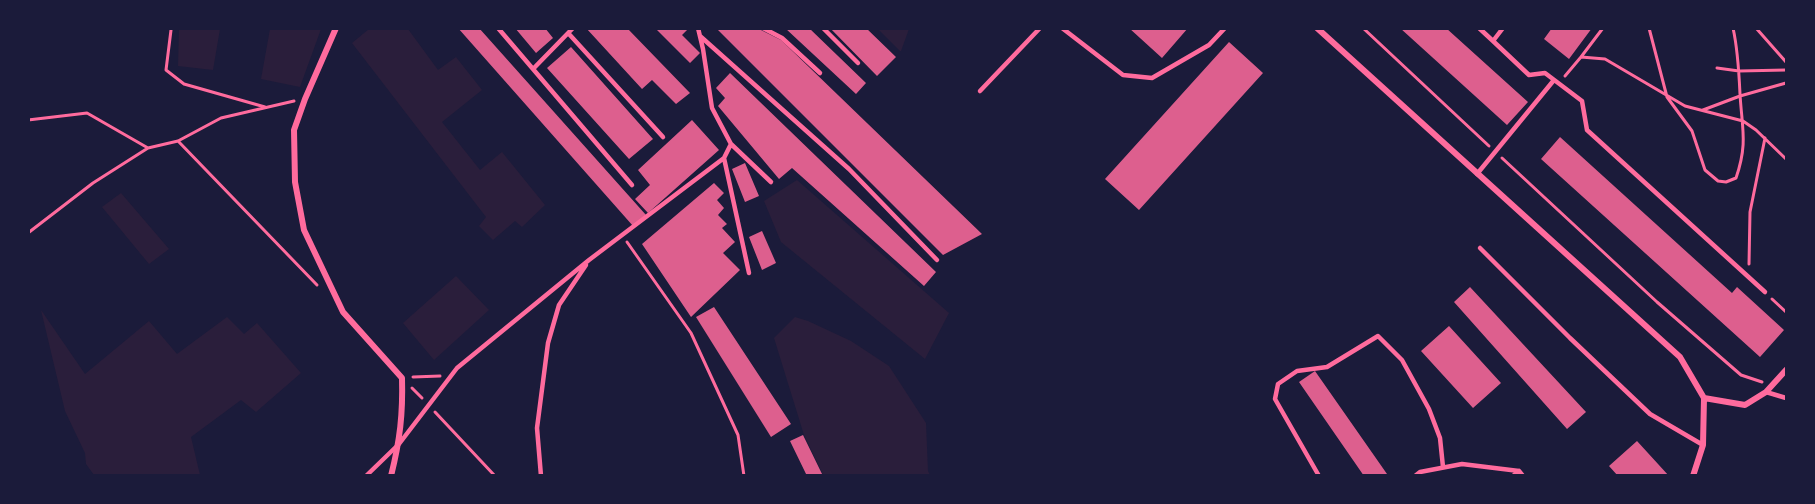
<!DOCTYPE html>
<style>
body{margin:0}
#map{position:relative;width:1815px;height:504px;overflow:hidden;background:#1b1b3a;font-family:"Golos Text",sans-serif}
canvas{display:block}
.frame{position:absolute;inset:0;border:30px solid #1b1b3a;pointer-events:none}
</style>
<div id="map">
<canvas width="1815" height="504"></canvas>
<div class="frame"></div>
</div>
<script>
const c = document.querySelector('canvas').getContext('2d');
c.lineJoin = 'round';
function fill(path, color) {
  c.fillStyle = color;
  c.fill(path, 'evenodd');
}
function stroke(path, color, width, dash) {
  c.strokeStyle = color;
  c.lineWidth = width;
  c.lineCap = dash ? 'butt' : 'round';
  c.setLineDash(dash || []);
  c.stroke(path);
}
const green = new Path2D(`
 M179 29H220L213 70 178 66Z
 M270 29H321L300 87 261 79Z
 M369 29H408L438 70 456 57 482 90 442 122 480 170 502 152 545 205 522 227 515 221 493 240 479 226 486 217 352 43Z
 M878 29H909L901 51H900Z
 M797 180 949 313 925 359 781 242 764 201Z
 M121 193 169 249 149 264 102 207Z
 M456 276 489 310 434 360 403 323Z
 M41 310 85 374 149 321 177 354 227 317 244 334 257 323 301 373 256 412 241 400 191 437 200 475H94L86 464 85 453 65 411Z
 M795 317 808 321 851 341 889 366 926 423 928 471 930 475H823L804 435 774 338Z`);
const building = new Path2D(`
 M458 28H479L646 215 633 226Z
 M515 28H545L553 38 536 53Z
 M586 28H627L690 93 676 104 652 80 642 89Z
 M659 28H689L682 35 700 53 690 63 657 30Z
 M716 28H757L781 40 982 234 943 255Z
 M785 28H809L866 83 856 94Z
 M830 28H866L896 57 877 76Z
 M1129 28H1188L1162 58Z
 M1400 28H1446L1528 102 1507 125Z
 M1552 28H1592L1569 59 1544 39Z
 M1229 42 1263 73 1139 210 1105 179Z
 M571 47 653 139 629 159 547 68Z
 M730 73 936 272 924 286 792 168 779 179 718 106 725 98 716 88Z
 M692 120 719 150 648 213 635 199 650 185 638 170Z
 M1560 137 1732 293 1737 287 1784 330 1760 357 1541 159Z
 M745 163 759 196 745 202 732 169Z
 M714 183 724 193 717 200 724 208 718 215 727 224 722 228 735 242 723 253 740 270 691 317 642 244Z
 M762 231 776 263 762 270 749 237Z
 M1470 287 1586 412 1567 429 1454 302Z
 M714 307 791 424 771 437 696 317Z
 M1449 326 1501 383 1473 408 1421 351Z
 M1315 371 1387 474 1386 476H1364L1299 382Z
 M803 435 823 476H807L790 441Z
 M1637 441 1669 476H1618L1609 466Z`);
const path = new Path2D(`
 M1363 28 1489 146
 M1649 28 1667 97 1692 131 1705 170 1718 181 1726 182 1736 178C1748 143 1742 129 1740 94 1739 72 1738 50 1733 28
 M1756 28 1786 62
 M171 30 166 70 184 84 265 107
 M1581 57 1603 28
 M1717 68 1739 71 1786 70
 M1565 76 1581 57 1605 59 1685 106 1743 121 1756 130 1786 159
 M1703 110 1740 96 1786 83
 M28 120 87 113 148 148
 M178 141 317 285
 M1502 158 1657 302 1741 375 1762 382
 M28 233 93 183 148 148 178 141 221 118 294 101
 M627 242 691 333 738 435 744 476
 M1749 264 1750 212 1765 138
 M1772 299 1786 312
 M413 377 440 376
 M412 388 422 398
 M435 412 495 476`);
const service = new Path2D(`
 M498 28 632 185
 M763 28 782 38 820 73
 M823 28 858 63
 M1062 28 1123 75 1152 78 1209 45 1225 28
 M1479 28 1493 41 1503 28
 M569 34 663 137
 M700 36 849 169 937 260
 M1493 41 1529 75 1545 73 1582 101 1587 130 1765 292
 M533 69 573 28
 M980 91 1040 28
 M731 144 771 182
 M724 158 749 273
 M1477 174 1554 80
 M1480 248 1570 338 1650 414 1703 445
 M1766 392 1786 398
 M366 476 399 444 457 368 589 260 724 158 731 144 712 108 703 49 698 28
 M541 476 537 428 548 343 559 305 586 265
 M1319 476 1275 399 1278 384 1297 371 1327 367 1378 336 1402 360 1429 409 1440 438 1443 467
 M1415 476 1420 472 1462 464 1519 471
 M1513 476 1519 471 1523 476`);
const minor = new Path2D(`
 M336 28 305 99 294 130 295 182 304 230 343 312 402 378C403 414 400 440 391 476
 M1317 28 1680 357 1704 398
 M1704 398 1745 405 1766 392 1786 370
 M1693 476 1703 445 1704 398`);
fill(green, '#2a1e3b');
fill(building, '#dd5f8e');
stroke(path, '#ff6b9d', 3);
stroke(service, '#ff6b9d', 4.5);
stroke(minor, '#ff6b9d', 6);
</script>
